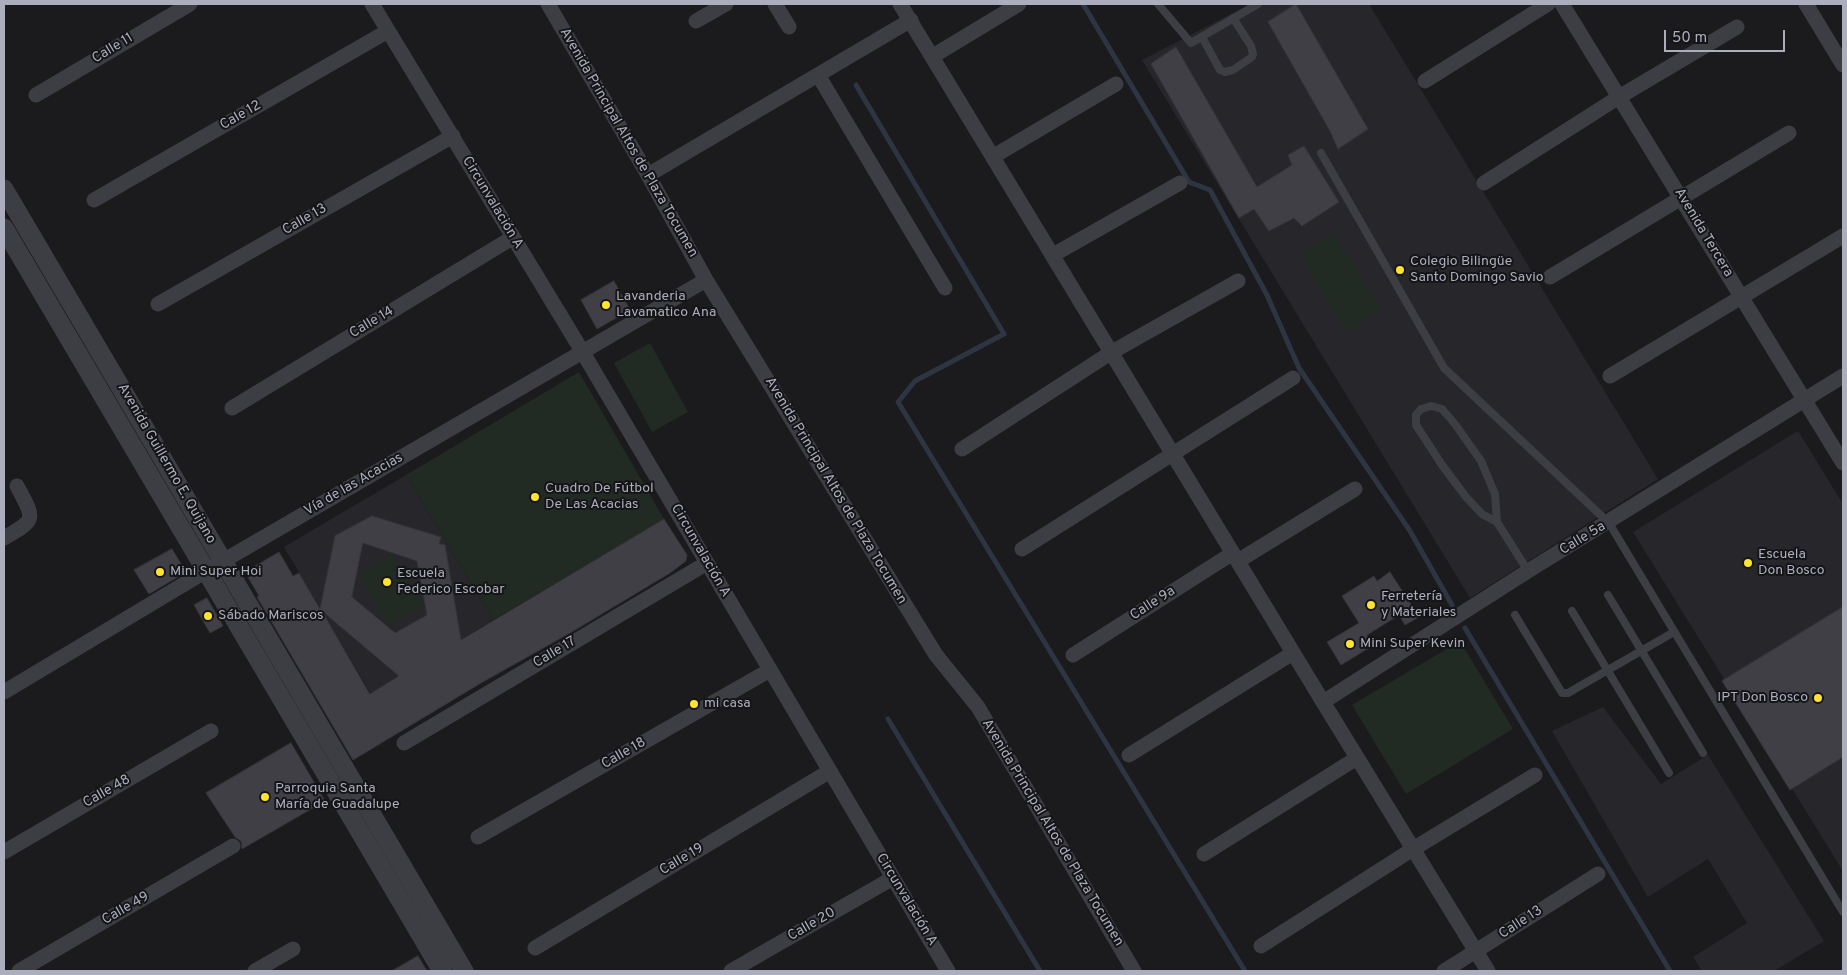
<!DOCTYPE html>
<meta charset="utf-8">
<style>
body{margin:0}
#map{position:relative;width:1847px;height:975px;overflow:hidden;background:#1b1a1d;font-family:Overpass,sans-serif}
canvas{display:block}
.frame{position:absolute;inset:0;border:5px solid #acadbd;pointer-events:none}
.scale{position:absolute;left:1664px;top:30px;width:121px;height:22px;box-sizing:border-box;border:2px solid #acadbd;border-top:0;padding-left:6px;font-size:15px;line-height:18px;white-space:nowrap;color:#acadbd;-webkit-text-stroke:4px #151518;paint-order:stroke}
</style>
<div id="map">
<canvas width="1847" height="975"></canvas>
<div class="frame"></div>
<div class="scale">50 m</div>
</div>
<script>
const c = document.querySelector('canvas').getContext('2d');
c.lineJoin = 'round';
function fill(path, color) {
  c.fillStyle = color;
  c.fill(path, 'evenodd');
}
function stroke(path, color, width, dash) {
  c.strokeStyle = color;
  c.lineWidth = width;
  c.lineCap = dash ? 'butt' : 'round';
  c.setLineDash(dash || []);
  c.stroke(path);
}
function drawText(font, color, halo, rows, align = 'center') {
  c.font = font + ' Overpass,sans-serif';
  c.lineWidth = 4;
  c.setLineDash([]);
  c.textBaseline = 'middle';
  c.strokeStyle = halo;
  c.fillStyle = color;
  for (const [text, x, y, turn = 0] of rows) {
    c.save();
    c.translate(x, y);
    c.rotate((+turn || 0) * Math.PI / 180);
    c.textAlign = isNaN(turn) ? turn : align;
    if (halo) c.strokeText(text, 0, 0);
    c.fillText(text, 0, 0);
    c.restore();
  }
}
const built = new Path2D(`
 M1250 4H1369L1658 479 1470 598 1142 60Z
 M1798 431 1843 504V871L1633 532Z
 M406 475 493 620 371 694 284 547Z
 M1603 707 1661 784 1708 755 1824 941 1774 971H1702L1693 957 1747 923 1708 859 1648 897 1552 731Z`);
const green = new Path2D(`
 M1333 233 1381 310 1347 332 1299 255Z
 M650 343 688 412 652 432 614 363Z
 M579 372 664 519 493 620 406 475Z
 M392 554 424 605 390 626 359 574Z
 M1460 641 1513 729 1406 794 1352 705Z`);
const stream = new Path2D(`
 M1083 4 1189 182 1210 190 1267 295 1299 368 1410 531 1452 605
 M856 85 1004 334 915 381 898 402 1245 971
 M1465 628 1670 971
 M888 719 1040 971`);
const building = new Path2D(`
 M1296 4 1368 129 1338 149 1330 131 1268 22Z
 M1176 47 1257 187 1292 165 1288 155 1304 146 1339 202 1302 226 1294 218 1269 231 1254 209 1239 218 1151 64Z
 M614 281 630 310 597 329 581 300Z
 M372 516 441 537 439 544 445 545 461 640 664 519 687 555 686 561 670 573 570 633 481 683 353 760 257 597 259 596 245 572 279 552 293 576 299 573 320 609 335 536ZM363 543 417 561 427 615 395 633 352 597ZM322 611 399 676 370 694Z
 M172 549 186 572 149 594 134 570Z
 M1390 572 1419 617 1405 625 1399 615 1367 635 1372 646 1341 665 1327 642 1359 623 1342 596 1374 576 1377 581Z
 M207 598 223 626 210 633 194 605Z
 M1843 607V757L1790 790 1722 681Z
 M291 743 325 801 242 849 241 841 235 837 206 793Z
 M418 956 427 971H392Z`);
const service = new Path2D(`
 M1158 4 1191 43 1258 4
 M1202 37 1220 70 1225 72 1233 70 1252 57 1253 54 1251 46 1233 18
 M1321 153 1444 368 1609 523 1843 912
 M1497 522 1482 514 1466 497 1442 465 1416 425V415L1421 409 1431 406 1442 409 1455 424 1481 461 1495 494 1497 522 1528 571
 M1608 595 1703 753
 M1572 611 1669 773
 M1515 615 1562 693H1568L1674 632`);
const minor = new Path2D(`
 M372 4 582 351 948 971
 M548 4 648 175 706 280 936 655 978 707 1134 971
 M775 4 789 27
 M900 4 1323 702 1488 971
 M1562 4 1843 463
 M1806 4 1843 65
 M696 21 726 4
 M933 56 1019 4
 M818 75 945 288
 M1425 81 1548 4
 M36 95 190 4
 M994 156 1116 84
 M648 175 911 20
 M1484 183 1619 97 1737 27
 M94 200 388 31
 M1053 255 1180 183
 M1550 277 1789 133
 M158 304 453 136
 M1610 376 1843 236
 M232 408 512 238
 M962 449 1112 352 1238 281
 M4 538C37 519 35 520 17 486
 M1022 549 1293 378
 M1238 561 1355 489
 M1073 655 1233 553
 M4 692 206 571 706 280
 M1323 702 1528 571 1843 376
 M404 743 707 563
 M1129 755 1293 653
 M478 837 770 670
 M4 852 211 731
 M1204 854 1357 758
 M1261 946 1413 849 1535 775
 M535 948 830 771
 M19 971 233 846
 M255 971 293 949
 M731 971 893 878
 M1444 971 1598 874`);
const tertiary = new Path2D(`
 M4 189 464 971
 M4 228 442 971`);
const markers = [
 [1400,270,5,"#ffe330"],
 [606,305,5,"#ffe330"],
 [535,497,5,"#ffe330"],
 [1748,563,5,"#ffe330"],
 [160,572,5,"#ffe330"],
 [387,582,5,"#ffe330"],
 [1371,605,5,"#ffe330"],
 [208,616,5,"#ffe330"],
 [1350,644,5,"#ffe330"],
 [1818,698,5,"#ffe330"],
 [694,704,5,"#ffe330"],
 [265,797,5,"#ffe330"]
];
const streetNames = [
 ["Calle 11",113,49,-31],
 ["Cale 12",241,116,-30],
 ["Avenida Principal Altos de Plaza Tocumen",628,143,60],
 ["Circunvalación A",492,203,59],
 ["Calle 13",305,220,-30],
 ["Avenida Tercera",1703,233,59],
 ["Calle 14",372,323,-31],
 ["Avenida Guillermo E. Quijano",166,464,60],
 ["Vía de las Acacias",354,485,-30],
 ["Avenida Principal Altos de Plaza Tocumen",835,491,59],
 ["Calle 5a",1583,539,-31],
 ["Circunvalación A",700,551,60],
 ["Calle 9a",1153,604,-33],
 ["Calle 17",555,653,-31],
 ["Calle 18",624,754,-30],
 ["Calle 48",107,792,-30],
 ["Avenida Principal Altos de Plaza Tocumen",1052,833,59],
 ["Calle 19",682,860,-31],
 ["Circunvalación A",906,900,59],
 ["Calle 49",126,909,-30],
 ["Calle 13",1521,923,-33],
 ["Calle 20",812,925,-30]
];
const poiNames = [
 ["Colegio Bilingüe",1410,262],
 ["Santo Domingo Savio",1410,278],
 ["Lavanderia",616,297],
 ["Lavamatico Ana",616,313],
 ["Cuadro De Fútbol",545,489],
 ["De Las Acacias",545,505],
 ["Escuela",1758,555],
 ["Don Bosco",1758,571],
 ["Mini Super Hoi",170,572],
 ["Escuela",397,574],
 ["Federico Escobar",397,590],
 ["Ferretería",1381,597],
 ["y Materiales",1381,613],
 ["Sábado Mariscos",218,616],
 ["Mini Super Kevin",1360,644],
 ["IPT Don Bosco",1808,698,"right"],
 ["mi casa",704,704],
 ["Parroquia Santa",275,789],
 ["María de Guadalupe",275,805]
];
fill(built, '#27262a');
fill(green, '#212b24');
stroke(stream, '#2e3542', 5);
fill(building, '#403f45');
stroke(building, '#353439', 1);
stroke(service, '#3d3d44', 8);
stroke(minor, '#3d3d44', 15);
stroke(tertiary, '#3d3d44', 19);
for (const [x, y, r, color] of markers) {
  const dot = new Path2D();
  dot.arc(x, y, r, 0, 2 * Math.PI);
  c.fillStyle = color;
  c.fill(dot);
  stroke(dot, '#151518', 2);
}
drawText('14px', '#acadbd', '#151518', streetNames);
drawText('14px', '#acadbd', '#151518', poiNames, 'left');
</script>
